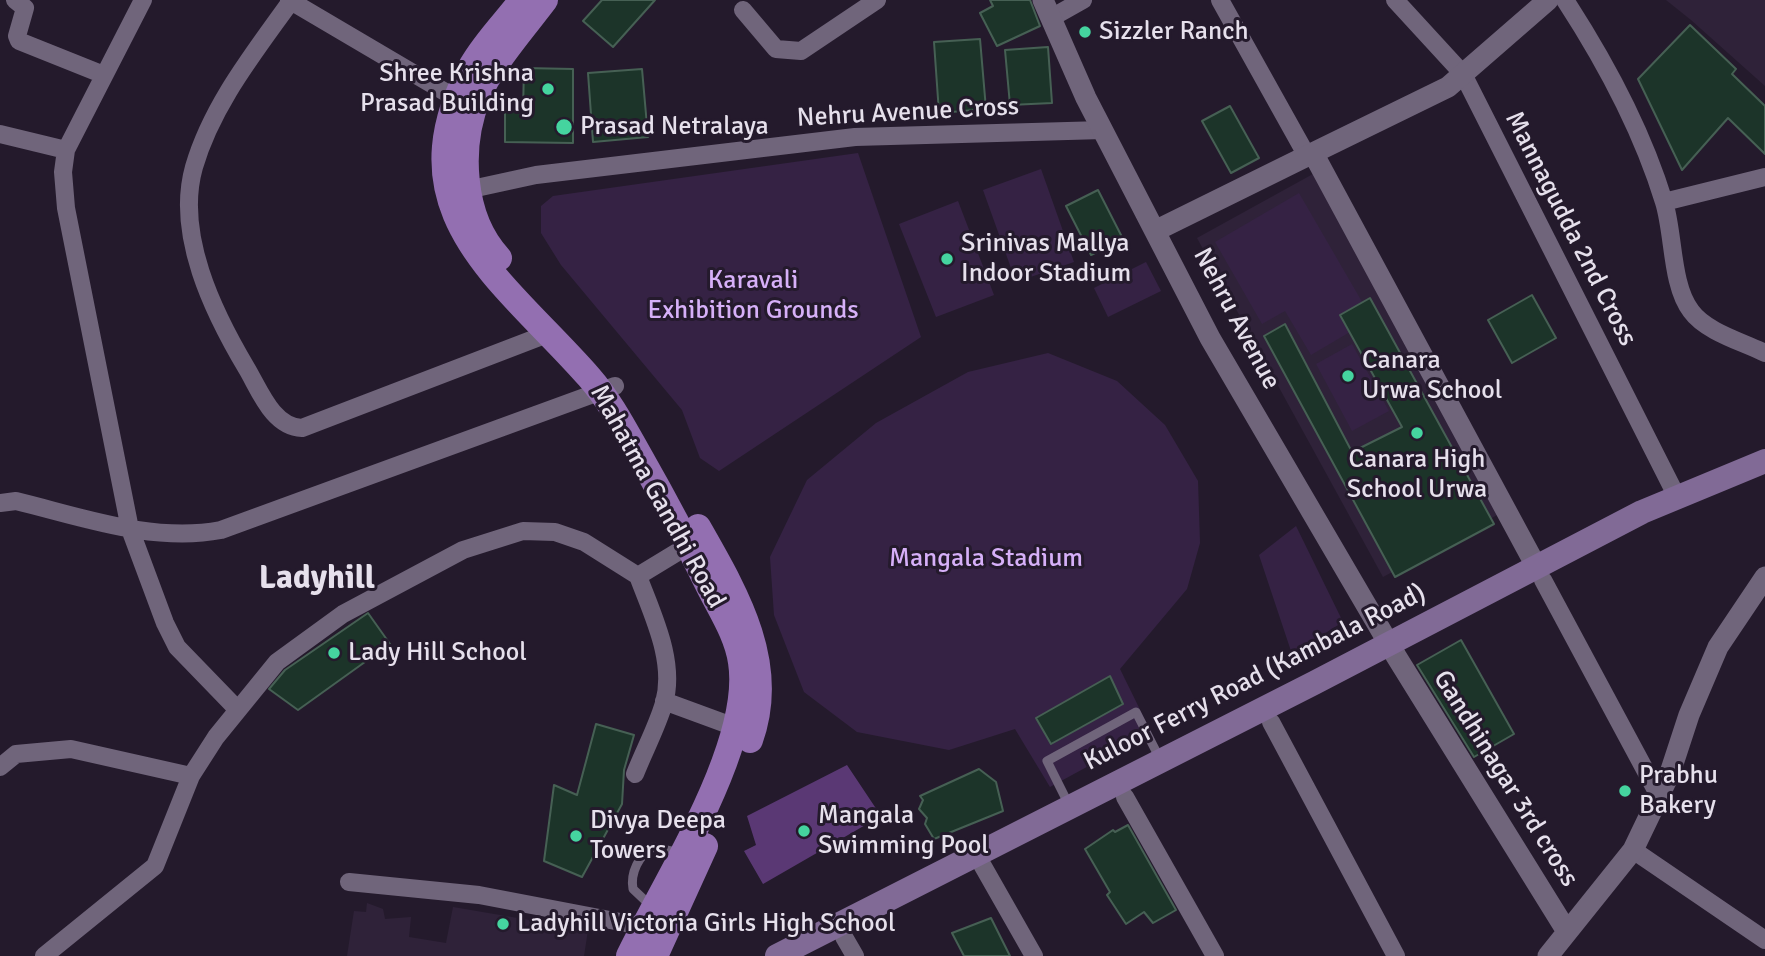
<!DOCTYPE html>
<style>
body{margin:0}
canvas{display:block;background:#241a2c}
</style>
<canvas width="1765" height="956"></canvas>
<script>
const c = document.querySelector('canvas').getContext('2d');
c.lineJoin = 'round';
function fill(path, color) {
  c.fillStyle = color;
  c.fill(path, 'evenodd');
}
function stroke(path, color, width, dash) {
  c.strokeStyle = color;
  c.lineWidth = width;
  c.lineCap = dash ? 'butt' : 'round';
  c.setLineDash(dash || []);
  c.stroke(path);
}
function drawText(font, color, halo, rows, align = 'center') {
  c.font = font + ' Signika,sans-serif';
  c.lineWidth = 6;
  c.setLineDash([]);
  c.textBaseline = 'middle';
  c.strokeStyle = halo;
  c.fillStyle = color;
  for (const [text, x, y, turn = 0] of rows) {
    c.save();
    c.translate(x, y);
    c.rotate((+turn || 0) * Math.PI / 180);
    c.textAlign = isNaN(turn) ? turn : align;
    if (halo) c.strokeText(text, 0, 0);
    c.fillText(text, 0, 0);
    c.restore();
  }
}
const built = new Path2D(`
 M1666 0H1765V86L1691 20Z
 M1313 174 1499 514 1383 577 1197 238Z
 M367 903 383 909 385 919 411 917 409 937 446 943 453 907 588 930 584 956H347L354 911 366 912Z`);
const green = new Path2D(`
 M858 153 921 337 719 471 700 458 682 410 561 265 541 233V206L553 196Z
 M1041 169 1074 262 1016 282 983 190Z
 M1299 193 1372 319 1311 355 1285 311 1262 324 1215 242Z
 M958 201 994 295 936 317 899 224Z
 M1146 262 1161 291 1108 317 1094 288Z
 M1352 344 1389 411 1352 431 1316 364Z
 M1048 353 1117 381 1165 425 1198 481 1200 543 1187 589 1120 669 1151 732 1050 787 1015 729 949 750 857 732 804 692 774 615 770 557 807 480 876 423 968 372Z
 M1296 526 1343 622 1292 654 1259 555Z`);
const water = new Path2D(`
 M847 765 881 816 763 884 744 851 756 845 747 816Z`);
const building = new Path2D(`
 M602 0H655L613 47 583 21Z
 M990 0H1030L1040 26 997 46 980 13 993 6Z
 M1690 25 1736 69 1732 74 1765 106V154L1728 118 1682 170 1638 79Z
 M980 39 986 109 939 113 934 42Z
 M1048 47 1052 103 1010 105 1005 50Z
 M524 68 573 69V143L505 142V110L523 111Z
 M642 69 648 137 593 142 588 73Z
 M1230 106 1259 158 1231 173 1202 121Z
 M1098 190 1123 239 1091 255 1066 206Z
 M1532 295 1556 338 1512 363 1488 320Z
 M1370 298 1494 524 1395 577 1264 336 1285 324 1352 452 1402 427 1340 315Z
 M368 613 390 644 298 710 269 689 285 670Z
 M1461 640 1514 734 1474 757 1417 665Z
 M1110 676 1123 704 1051 744 1036 718Z
 M596 724 634 735 624 770 622 804 582 877 544 861 554 785 577 795Z
 M979 769 996 782 1003 811 934 839 925 824 927 818 919 809 923 800 920 796Z
 M1128 825 1176 910 1153 923 1144 912 1126 924 1107 895 1110 892 1085 849 1113 830 1115 832Z
 M991 918 1010 956H964L952 933Z`);
const service = new Path2D(`
 M1069 805 1047 761 1136 712 1160 759
 M652 907 633 889C630 873 639 855 653 847L680 853`);
const minor = new Path2D(`
 M15 0 25 8 17 36 19 41 104 75
 M143 0 66 150 63 172 66 208 130 529 165 623 177 647 237 709
 M289 0 457 99
 M1220 0 1307 156
 M1395 0 1463 74 1677 497
 M1565 0C1606 63 1642 130 1664 202 1674 234 1671 285 1691 311 1706 332 1743 342 1765 353
 M291 1C254 53 212 105 194 167 175 234 213 312 247 369 260 391 273 427 302 428L547 334
 M743 10 776 49 801 51 877 0
 M1051 18 1083 0
 M0 134 66 150
 M467 190 536 175 855 137 1103 130
 M1664 202 1765 177
 M0 503 16 501C82 517 153 543 221 530L615 386
 M1543 580 1658 794
 M664 701 743 730
 M1271 722 1396 956
 M0 767 16 754 71 749 191 776
 M635 774C644 751 657 727 664 703 676 661 652 614 638 576
 M1125 797 1215 956
 M1633 850 1765 940
 M976 854 1034 956
 M349 882 479 895 636 925 641 931
 M844 937 855 956
 M44 956 155 866 191 776 216 737 277 662 343 614 463 550 523 531 555 532 584 542 638 576 689 545`);
const tertiary = new Path2D(`
 M1043 0 1086 98 1210 338 1396 656 1566 930
 M1313 153 1448 87 1548 0
 M1157 230 1313 153 1536 566
 M1548 956 1633 850 1670 773 1689 715 1718 647 1765 577`);
const secondary = new Path2D(`
 M777 956 1314 683 1642 512 1765 461`);
const primary = new Path2D(`
 M522 0C506 21 485 42 472 65 392 212 503 279 589 377 611 402 626 432 642 460 666 502 688 544 709 587 721 611 737 635 741 662 754 745 665 881 629 956
 M499 258C461 217 458 147 478 97 491 65 524 28 545 0
 M698 527C735 592 778 663 750 740
 M655 956 705 846`);
const markers = [
 [1085,32,7,"#45d49f"],
 [548,89,7,"#45d49f"],
 [564,127,9,"#45d49f"],
 [947,259,7,"#45d49f"],
 [1348,376,7,"#45d49f"],
 [1417,433,7,"#45d49f"],
 [334,653,7,"#45d49f"],
 [1625,791,7,"#45d49f"],
 [804,831,7,"#45d49f"],
 [576,836,7,"#45d49f"],
 [503,924,7,"#45d49f"]
];
const poiNames = [
 ["Sizzler Ranch",1099,32],
 ["Shree Krishna",534,74,"right"],
 ["Prasad Building",534,104,"right"],
 ["Prasad Netralaya",580,127],
 ["Srinivas Mallya",961,244],
 ["Indoor Stadium",961,274],
 ["Canara",1362,361],
 ["Urwa School",1362,391],
 ["Canara High",1417,460,"center"],
 ["School Urwa",1417,490,"center"],
 ["Lady Hill School",348,653],
 ["Prabhu",1639,776],
 ["Bakery",1639,806],
 ["Mangala",818,816],
 ["Swimming Pool",818,846],
 ["Divya Deepa",590,821],
 ["Towers",590,851],
 ["Ladyhill Victoria Girls High School",517,924]
];
const streetNames = [
 ["Nehru Avenue Cross",908,113,-3],
 ["Mannagudda 2nd Cross",1570,229,63],
 ["Nehru Avenue",1236,319,62],
 ["Mahatma Gandhi Road",657,497,61],
 ["Kuloor Ferry Road (Kambala Road)",1255,678,-27],
 ["Gandhinagar 3rd cross",1505,779,58]
];
const parkNames = [
 ["Karavali",753,281],
 ["Exhibition Grounds",753,311],
 ["Mangala Stadium",986,559]
];
const districtNames = [
 ["Ladyhill",317,579]
];
fill(built, '#2f2239');
fill(green, '#352244');
fill(water, '#5a3874');
fill(building, '#1c3429');
stroke(building, '#466054', 2);
stroke(service, '#70657b', 9);
stroke(minor, '#70657b', 18);
stroke(tertiary, '#70657b', 21);
stroke(secondary, '#816a96', 24);
stroke(primary, '#936fb1', 26);
for (const [x, y, r, color] of markers) {
  const dot = new Path2D();
  dot.arc(x, y, r, 0, 2 * Math.PI);
  c.fillStyle = color;
  c.fill(dot);
  stroke(dot, '#241a2c', 2.5);
}
drawText('26px', '#e6e0ec', '#241a2c', poiNames, 'left');
drawText('26px', '#e6e0ec', '#241a2c', streetNames);
drawText('26px', '#d6b0f8', '#241a2c', parkNames);
drawText('bold 33px', '#e6e0ec', '#241a2c', districtNames);
</script>
